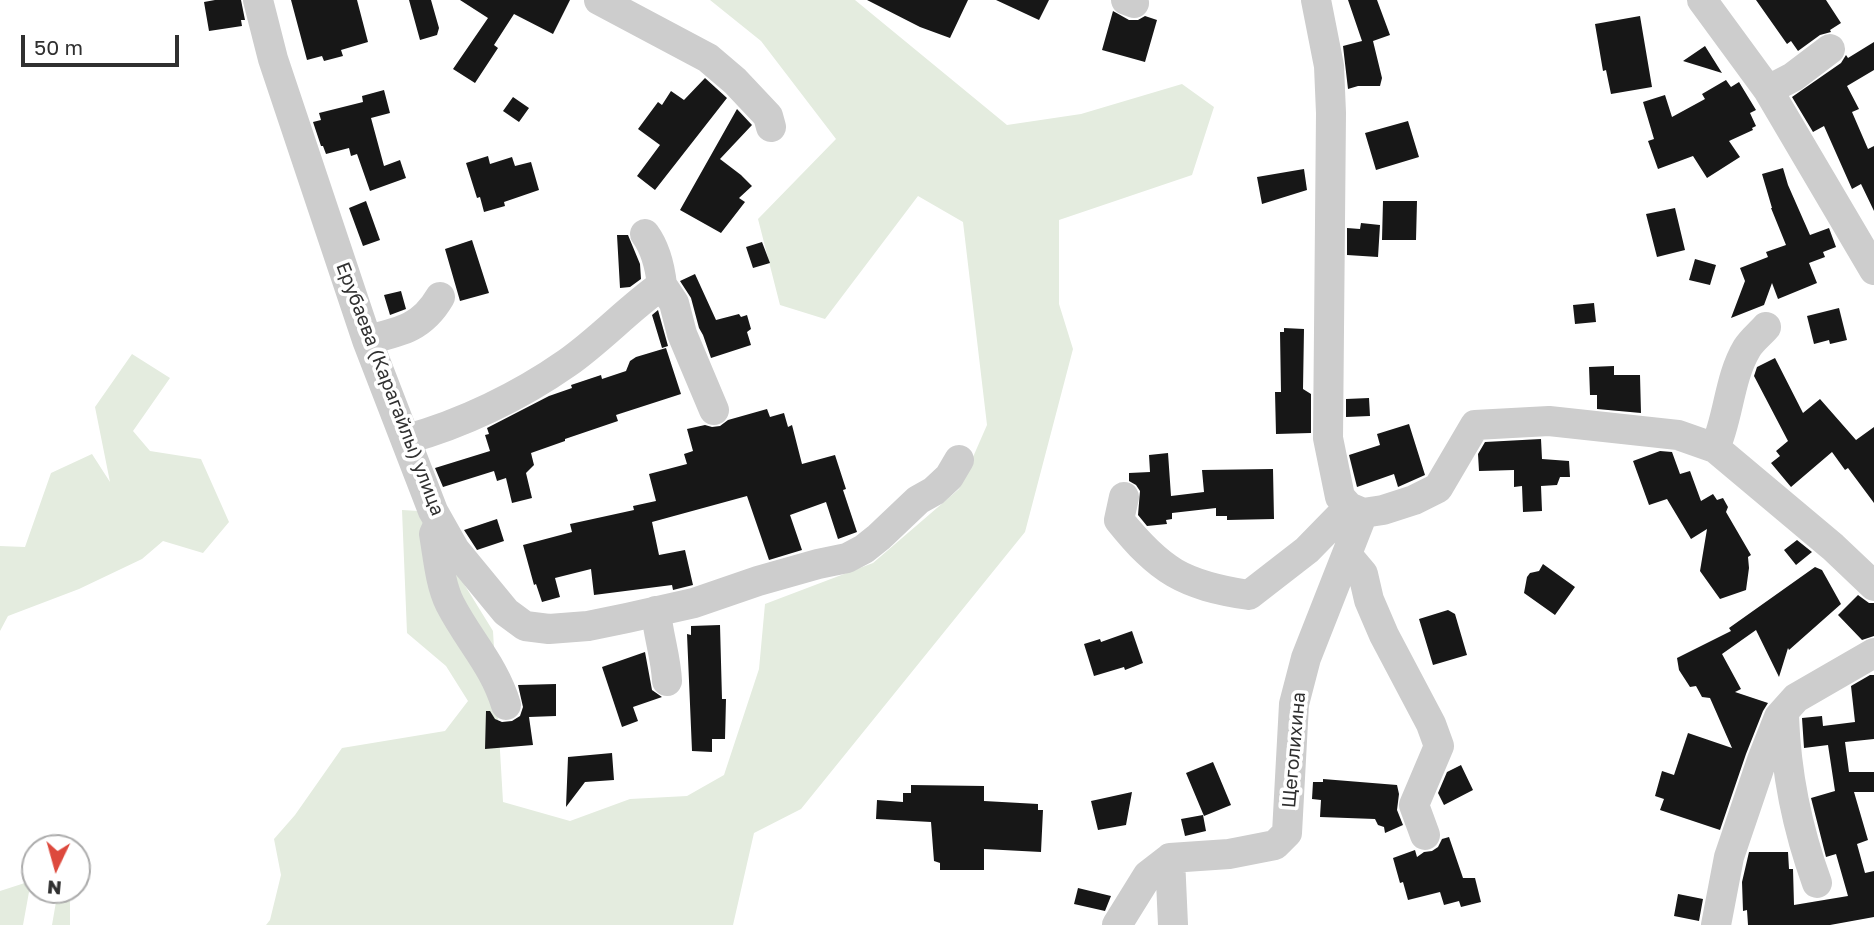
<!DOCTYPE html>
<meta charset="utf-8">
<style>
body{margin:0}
#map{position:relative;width:1874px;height:925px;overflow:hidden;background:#fff;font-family:"Golos Text",sans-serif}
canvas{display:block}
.north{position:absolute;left:21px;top:834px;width:70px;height:70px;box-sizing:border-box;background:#fff;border:2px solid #acacac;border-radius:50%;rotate:185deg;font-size:19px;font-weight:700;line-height:28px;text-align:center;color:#303030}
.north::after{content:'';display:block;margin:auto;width:24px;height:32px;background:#dd493d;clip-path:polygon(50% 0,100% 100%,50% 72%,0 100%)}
.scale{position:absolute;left:21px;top:35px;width:158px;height:32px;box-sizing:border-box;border:4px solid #303030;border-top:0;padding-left:9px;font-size:21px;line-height:24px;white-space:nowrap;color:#303030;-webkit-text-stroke:5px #fff;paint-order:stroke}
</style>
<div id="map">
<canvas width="1874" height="925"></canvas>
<div class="north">N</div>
<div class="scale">50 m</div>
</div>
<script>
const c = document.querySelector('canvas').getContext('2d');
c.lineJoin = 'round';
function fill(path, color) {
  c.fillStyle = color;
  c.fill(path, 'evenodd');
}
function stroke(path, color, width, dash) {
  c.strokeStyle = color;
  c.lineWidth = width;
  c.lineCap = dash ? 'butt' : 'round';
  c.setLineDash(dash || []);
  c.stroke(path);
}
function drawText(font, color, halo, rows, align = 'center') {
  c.font = font + ' "Golos Text",sans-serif';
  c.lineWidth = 7;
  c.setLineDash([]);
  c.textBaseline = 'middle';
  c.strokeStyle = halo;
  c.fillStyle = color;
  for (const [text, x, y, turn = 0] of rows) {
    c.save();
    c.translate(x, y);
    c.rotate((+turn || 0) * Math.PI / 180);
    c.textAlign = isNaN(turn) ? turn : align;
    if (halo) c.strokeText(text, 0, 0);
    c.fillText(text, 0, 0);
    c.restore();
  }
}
const green = new Path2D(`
 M710 0H855L1007 125 1081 114 1182 84 1214 107 1192 175 1059 220V304L1073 349 1025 532 801 809 754 833 733 925H266L270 920 281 875 274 839 295 815 342 748 445 731 468 701 446 666 407 633 402 510 419 511 493 631 503 802 570 821 630 799 687 796 724 775 759 669 765 604 873 563 959 489 987 425 963 222 918 196 825 319 780 305 758 219 836 139 761 41Z
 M132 354 170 378 133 431 150 451 201 459 229 522 203 553 163 541 142 559 79 589 8 616 0 631V546L25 547 51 473 92 454 110 482 95 407Z
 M31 881 23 925H0V891Z
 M57 896 70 898V925H52Z`);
const building = new Path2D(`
 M215 0H241L245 20H241L242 26 209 31 204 2Z
 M291 0H357L368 42 341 50 343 56 324 61 322 56 307 60Z
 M409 0H431L439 28 437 35 420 40Z
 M460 0H570L553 34 514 14 494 45 498 48 475 83 453 69 488 18Z
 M867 0H968L950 38 920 27Z
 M996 0H1049L1039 20Z
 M1348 0H1377L1390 35 1373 41 1382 78 1380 86H1358L1348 89 1343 46 1362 41Z
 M1756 0H1826L1841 23 1830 30 1831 32 1820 35 1798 51 1791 41 1787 44Z
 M1113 11 1129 20H1138L1145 16 1157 20 1145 62 1102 50Z
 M1640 16 1652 87 1611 94 1606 70 1603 71 1595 24Z
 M1874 42V70L1847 86 1859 109 1852 112 1868 149 1874 146V211L1861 184 1852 189 1824 126 1813 132 1792 97 1841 63 1846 55 1848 58Z
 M1705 46 1722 73 1683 61Z
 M705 78 727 98 655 190 637 176 660 145 638 129 658 102 662 105 671 91 684 100Z
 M1726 80 1731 87 1739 82 1756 110 1750 113 1756 126 1752 128 1753 130 1729 141 1740 157 1707 178 1693 156 1658 169 1648 141 1654 139 1643 102 1665 95 1672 117 1705 99 1702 94Z
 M384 90 390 113 371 118 384 166 400 160 406 178 370 191 357 154 351 156 349 148 326 154 323 146H321L313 122 321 120 319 113 363 102 362 96Z
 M513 97 529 108 519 122 503 111Z
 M737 109 752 125 720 159 741 175 752 186 739 198 745 202 721 233 680 210Z
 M1408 121 1419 157 1376 170 1365 133Z
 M488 156 490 164 512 157 515 166 531 162 539 190 504 202 505 206 484 212 480 197 477 198 466 163Z
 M1783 168 1788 185 1810 235 1829 228 1836 247 1823 252 1825 257 1809 263 1817 283 1778 299 1772 283 1764 305 1731 318 1745 281 1740 268 1768 257 1766 252 1786 245 1771 208H1772L1762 174Z
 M1304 169 1307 190 1262 204 1257 177Z
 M366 201 380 240 363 246 349 208Z
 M1383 201H1417L1416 240H1382Z
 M1675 208 1685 250 1657 257 1646 214Z
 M1361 223 1380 225 1378 257 1347 255V228L1360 229Z
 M617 235H628L640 264 641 279 630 287 620 288Z
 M472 240 489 293 460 301 445 249Z
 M762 242 770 263 753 268 746 247Z
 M1695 259 1716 265 1710 285 1689 280Z
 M695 274 716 320 739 314 741 317 747 315 751 329 747 332 751 345 711 358 703 335 699 328 691 298 680 281Z
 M401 291 406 309 390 315 384 295Z
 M1594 303 1596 322 1575 324 1573 305Z
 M1839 308 1847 340 1830 344 1829 340 1814 344 1807 316Z
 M658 310 668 346 662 348 652 315Z
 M1284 328 1304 329 1303 389 1311 394V433L1276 434 1275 392H1281L1280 332H1284Z
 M666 348 681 394 616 415 618 421 565 439V441L531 453 534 465 526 473 532 498 512 503 506 478 497 481 494 471 443 487 435 468 490 451 485 435 489 434 487 428 549 396 572 388 571 385 601 375 602 379 626 371 630 361 636 357Z
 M1775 358 1803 413 1820 399 1856 440 1874 427V503L1848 468 1845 470 1832 452 1791 487 1771 463 1780 456 1776 451 1788 441 1754 376 1757 367Z
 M1614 366V375H1640L1641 413 1597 409V395H1590L1589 367Z
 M1369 398 1370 416 1346 417V399Z
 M767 409 770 417 784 413 788 427 792 425 802 464 835 455 846 489 843 490 857 532 838 539 826 502 790 515 802 550 769 560 747 496 652 522 659 555 685 550 693 585 673 590 672 585 594 595 591 569 555 578 560 597 542 602 536 584 534 585 523 545 572 532 570 524 634 510 633 506 656 501 649 474 687 464 684 454 693 451 687 429 705 425 712 427 720 426 728 420Z
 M1409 424 1425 475 1398 487 1394 474 1357 487 1349 455 1380 445 1377 434Z
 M1541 439 1542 459 1569 461 1570 477H1560L1557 485 1541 486 1542 511 1523 512 1522 486 1514 487V470L1479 471 1478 454 1485 442Z
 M1660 451 1672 452 1680 474 1690 471 1701 501 1713 494 1717 500 1723 498 1728 507 1726 512 1751 555 1748 557 1749 568 1746 590 1720 599 1700 571 1707 529 1691 539 1667 499 1649 505 1633 461Z
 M1168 453 1171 496 1204 492 1202 470 1273 469 1274 519 1227 520V516H1216V508L1172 513V519L1166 520 1167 524 1147 526 1138 515 1140 491 1136 485 1129 481V473L1150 472 1149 455Z
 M497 519 504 541 477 550 464 530Z
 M1797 540 1812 552 1796 565 1784 550Z
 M1543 564 1575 587 1555 615 1524 593 1527 577 1530 573 1539 571Z
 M1815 567 1822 570 1841 604 1789 650 1788 648 1779 677 1756 630 1722 654 1741 689 1735 692 1768 703 1763 711 1746 754 1720 830 1660 810 1664 799 1655 796 1662 771 1674 775 1688 733 1732 748 1710 698 1702 697 1696 686 1690 687 1679 670 1677 658 1731 631 1729 628Z
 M1858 595 1869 603H1874V636L1862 640 1838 615Z
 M1448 610 1455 614 1467 655 1433 665 1419 619Z
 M720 625 722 699H726L725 739H712V752L692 751 687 634 691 635V626Z
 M1132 631 1143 663 1125 670 1124 667 1094 676 1084 644 1100 639 1101 642Z
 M645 652 652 690 662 697 633 707 638 721 622 727 602 667Z
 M1870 675H1874V739L1845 742 1849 772H1874V792H1854L1868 840 1857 844 1865 873 1874 871V917L1830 925H1748L1747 910 1743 911 1742 882 1749 852H1788L1789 869H1793L1794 905 1848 896 1836 854 1826 857 1811 798 1835 791 1828 745 1804 748 1802 718 1822 716 1823 726 1855 722 1851 686Z
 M556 684V716L529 717 533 745 485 749 486 711H490L495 719 502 722 512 721 520 716 523 707 518 685Z
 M612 753 614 780 585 782 566 807 568 757Z
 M1213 762 1231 805 1204 816 1186 773Z
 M1461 765 1473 790 1444 805 1438 793 1447 772Z
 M1323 779 1397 785 1399 794 1397 810 1403 825 1385 833 1384 827 1378 825 1375 819 1320 817 1321 800 1312 799 1313 782H1323Z
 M911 785 984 786V801L1038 804V810H1043L1041 852 984 849V870H940V863L934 861 931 822 876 819 877 800 903 802V793H911Z
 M1132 792 1126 825 1098 830 1091 801Z
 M1203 815 1206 831 1185 836 1181 819Z
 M1449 837 1463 878H1475L1481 902 1461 907 1459 901 1444 905 1440 892 1408 900 1403 882 1400 883 1393 858 1415 850 1417 857 1424 852 1432 851 1438 847 1442 839Z
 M1078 888 1111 896 1105 911 1074 904Z
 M1678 894 1703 899 1699 921 1674 916Z`);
const minor = new Path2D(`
 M258 0 273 59 367 340 433 511 455 550 506 612 525 626 549 629 588 626 627 618 694 603 758 581 818 564 847 558 864 549 879 537 918 500 934 491 949 477 959 460
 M599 0 708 58 735 81 768 116 771 127
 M1126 0 1134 3
 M1316 0 1329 66 1331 113 1328 438 1340 497 1349 507 1363 513 1383 510 1414 500 1438 488 1475 425 1549 421 1678 435 1715 448 1833 547 1874 586
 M1702 0 1768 90 1874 270
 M1768 90 1793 77 1830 49
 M645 234C656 249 660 267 662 285
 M367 340C400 332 422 328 440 297
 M407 439C462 424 520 396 567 363 600 340 628 309 662 285L674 303 682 334 714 410
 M1715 448C1729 416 1729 378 1747 348 1752 340 1760 334 1766 327
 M1124 497 1119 520C1160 571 1183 585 1249 595L1307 550 1349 507
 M438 525 434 534C438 557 440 584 450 604 469 641 494 665 506 705
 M1347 555 1363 574 1369 600 1384 635 1431 724 1439 746 1414 805 1425 835
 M656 611C658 635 666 657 667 681
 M1784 716C1786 774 1797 828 1817 883
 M1170 858 1229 854 1275 845 1287 833 1294 704 1306 658 1363 513
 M1170 858 1173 925
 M1117 925 1148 875 1170 858
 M1716 925 1729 857 1762 760 1779 717 1796 698 1874 653`);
const streetNames = [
 ["Ерубаева (Карагайлы) улица",390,389,69],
 ["Щеголихина",1294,750,-85]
];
fill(green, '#e4ecdf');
fill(building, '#171717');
stroke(minor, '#cdcdcd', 30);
drawText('19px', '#303030', '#fff', streetNames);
</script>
